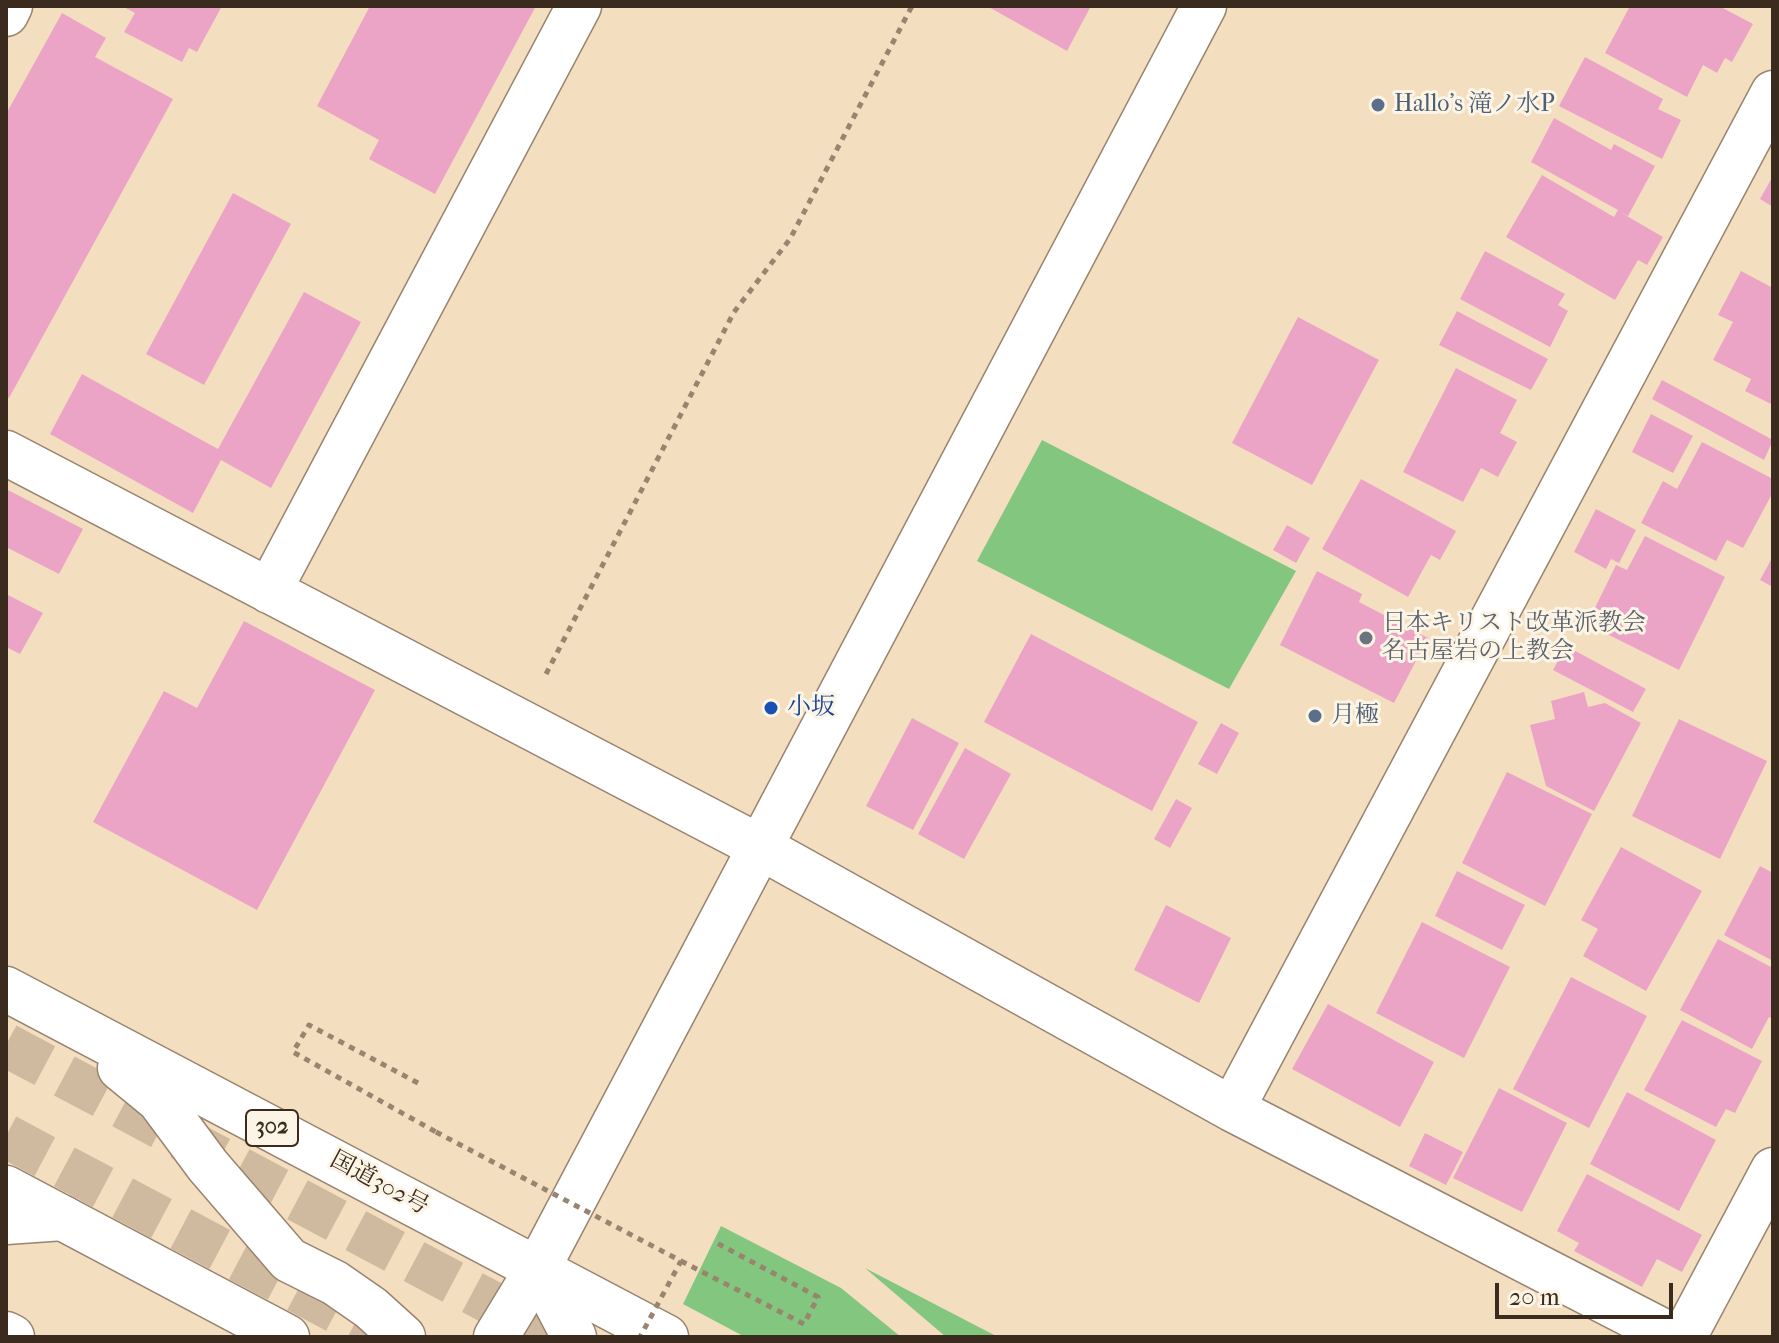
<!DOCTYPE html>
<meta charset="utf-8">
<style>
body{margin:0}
#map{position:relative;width:1779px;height:1343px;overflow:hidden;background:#f4dec0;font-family:"IM FELL French Canon",serif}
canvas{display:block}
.frame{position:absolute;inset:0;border:8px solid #3b2a1e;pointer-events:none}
.scale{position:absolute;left:1495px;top:1283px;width:178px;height:36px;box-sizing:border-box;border:4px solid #3b2a1e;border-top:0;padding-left:10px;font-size:24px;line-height:28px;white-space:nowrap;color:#3b2a1e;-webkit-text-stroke:6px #fcf5e5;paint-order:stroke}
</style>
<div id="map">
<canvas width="1779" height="1343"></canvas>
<div class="frame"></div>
<div class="scale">20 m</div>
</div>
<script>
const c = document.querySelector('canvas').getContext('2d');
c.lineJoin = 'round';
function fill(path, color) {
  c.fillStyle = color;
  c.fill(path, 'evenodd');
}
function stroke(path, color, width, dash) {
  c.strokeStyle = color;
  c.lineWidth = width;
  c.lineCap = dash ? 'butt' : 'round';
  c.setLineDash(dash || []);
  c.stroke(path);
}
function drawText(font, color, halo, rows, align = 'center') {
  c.font = font + ' "IM FELL French Canon","Noto Serif JP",serif';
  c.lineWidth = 6;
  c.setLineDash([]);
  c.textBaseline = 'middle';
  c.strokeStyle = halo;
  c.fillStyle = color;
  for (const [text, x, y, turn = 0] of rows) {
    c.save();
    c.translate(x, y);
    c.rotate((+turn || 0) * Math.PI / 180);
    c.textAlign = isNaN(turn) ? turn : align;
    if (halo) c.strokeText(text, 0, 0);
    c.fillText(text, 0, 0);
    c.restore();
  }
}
const green = new Path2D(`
 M1042 440 1296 571 1229 689 977 561Z
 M721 1226 841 1288 901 1337H745L683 1304Z
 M865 1268 998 1337H946Z`);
const building = new Path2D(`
 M122 6H222L197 52 189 48 182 62 124 32 135 13Z
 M370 6H536L435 194 369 159 379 140 317 106Z
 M987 6H1091L1067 51Z
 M1630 6H1719L1753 24 1732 62 1725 58 1717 73 1703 65 1687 97 1605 53Z
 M62 13 106 38 95 57 173 99 9 398 6 396V114Z
 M1585 57 1663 99 1658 109 1681 120 1662 159 1559 106Z
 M1554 118 1611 150 1614 144 1655 166 1628 216 1620 212 1663 237 1647 265 1638 260 1615 300 1506 237 1542 175 1614 217 1618 210 1531 162Z
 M1773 176V207L1760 199Z
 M233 193 291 224 204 385 146 354Z
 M1485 251 1565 294 1558 305 1568 311 1550 347 1460 299Z
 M1741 271 1773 288V405L1745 391 1751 379 1713 360 1733 322 1718 315Z
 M304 292 361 322 271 488 221 460 193 513 50 434 82 374 218 449Z
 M1457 311 1548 359 1531 390 1439 345Z
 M1298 317 1379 360 1312 485 1232 443Z
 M1456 368 1517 400 1500 433 1517 442 1498 477 1481 468 1463 502 1403 472Z
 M1662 380 1773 440 1764 460 1652 399Z
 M1651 414 1693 436 1673 473 1632 452Z
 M1702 442 1773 479V492L1743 548 1727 540 1716 561 1641 523 1663 481 1677 489Z
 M1361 479 1456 531 1440 560 1431 555 1408 597 1322 549Z
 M6 489 83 529 59 574 6 547Z
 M1596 509 1636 530 1619 563 1611 559 1606 569 1574 552Z
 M1287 525 1310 538 1296 563 1273 550Z
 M1645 536 1725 577 1679 670 1587 624 1616 565 1627 570Z
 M1773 556V587L1760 580Z
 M1317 571 1362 594 1359 602 1428 638 1394 703 1280 645Z
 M6 594 43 613 20 654 6 647Z
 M244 621 375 690 257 910 93 822 164 691 197 708Z
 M1031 634 1198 722 1152 811 984 722Z
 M1566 646 1646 689 1633 712 1553 670Z
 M1584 692 1588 707 1605 703 1641 723 1594 811 1546 786 1530 725 1555 719 1551 701Z
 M912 718 959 743 913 830 866 806Z
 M1679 719 1767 761 1720 859 1632 816Z
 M1221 723 1239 733 1217 774 1198 764Z
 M965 748 1011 774 964 859 918 834Z
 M1507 772 1592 814 1545 906 1462 863Z
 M1176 799 1192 808 1170 848 1154 839Z
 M1621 847 1702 891 1646 991 1583 956 1598 929 1581 920Z
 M1760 866 1773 873V961L1724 935Z
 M1457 871 1525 905 1502 950 1435 916Z
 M1166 905 1231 938 1199 1003 1134 970Z
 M1422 922 1510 967 1464 1058 1376 1013Z
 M1718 939 1773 968V1019L1769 1017 1752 1049 1680 1010Z
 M1571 977 1647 1016 1589 1128 1513 1089Z
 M1328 1004 1434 1062 1400 1127 1292 1069Z
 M1682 1020 1762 1061 1735 1113 1726 1109 1716 1127 1644 1090Z
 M1499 1088 1567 1123 1522 1212 1453 1178Z
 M1627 1092 1716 1140 1679 1211 1590 1164Z
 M1425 1133 1463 1152 1446 1185 1409 1166Z
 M1587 1174 1702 1235 1682 1272 1657 1259 1642 1287 1574 1251 1579 1243 1557 1231Z`);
const highwayTunnel = new Path2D(`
 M6 1045 556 1337
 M6 1136 385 1337`);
const path = new Path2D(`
 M546 674 734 312 790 239 912 6
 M418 1083 309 1025 293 1052 436 1132
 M681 1261 804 1324 818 1297 713 1241`);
const minor = new Path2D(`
 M6 14 10 6
 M6 453 760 847 1232 1109 1674 1337
 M269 591 579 6
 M1232 1109 1773 93
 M6 1222 63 1218
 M6 1334 12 1337
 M496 1337 538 1268 1204 6
 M1684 1337 1773 1170`);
const highway = new Path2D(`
 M6 989 666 1337
 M120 1068 159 1100 208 1166 289 1260 335 1283 371 1308 403 1337
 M6 1188 287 1337
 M538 1268 574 1337`);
const pathBridge = new Path2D(`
 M436 1132 681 1261 640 1337`);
const markers = [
 [1378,105,8,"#5c6f8a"],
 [1366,638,8,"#6b7280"],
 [771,708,8,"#1a4fb4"],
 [1315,716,8,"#5c6f8a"]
];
const shields = [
 [272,1128,52]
];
const shieldNames = [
 ["302",272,1128]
];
const serviceNames = [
 ["Hallo's 滝ノ水P",1394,105],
 ["月極",1331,716]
];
const worshipNames = [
 ["日本キリスト改革派教会",1382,624],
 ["名古屋岩の上教会",1382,652]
];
const transitNames = [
 ["小坂",787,708]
];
const streetNames = [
 ["国道302号",379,1184,28]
];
fill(green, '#83c67f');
fill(building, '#eca4c6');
stroke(highwayTunnel, '#cfbaa0', 44, [44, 22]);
stroke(minor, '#98846f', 47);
stroke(highway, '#98846f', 47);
stroke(path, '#98846f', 5, [6, 6]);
stroke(minor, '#fff', 44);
stroke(highway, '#fff', 44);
stroke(pathBridge, '#98846f', 5, [6, 6]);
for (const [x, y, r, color] of markers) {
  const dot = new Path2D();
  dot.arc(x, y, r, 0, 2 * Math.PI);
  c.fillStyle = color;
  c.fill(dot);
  stroke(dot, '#fcf5e5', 3);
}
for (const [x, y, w] of shields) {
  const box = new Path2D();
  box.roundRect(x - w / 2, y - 18, w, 36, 6);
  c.fillStyle = '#fcf5e5';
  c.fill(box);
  stroke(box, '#3b2a1e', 2);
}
drawText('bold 22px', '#3b2a1e', null, shieldNames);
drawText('24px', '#4e5e75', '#fcf5e5', serviceNames, 'left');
drawText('24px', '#5b616d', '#fcf5e5', worshipNames, 'left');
drawText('24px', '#164399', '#fcf5e5', transitNames, 'left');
drawText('24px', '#3b2a1e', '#fcf5e5', streetNames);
</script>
